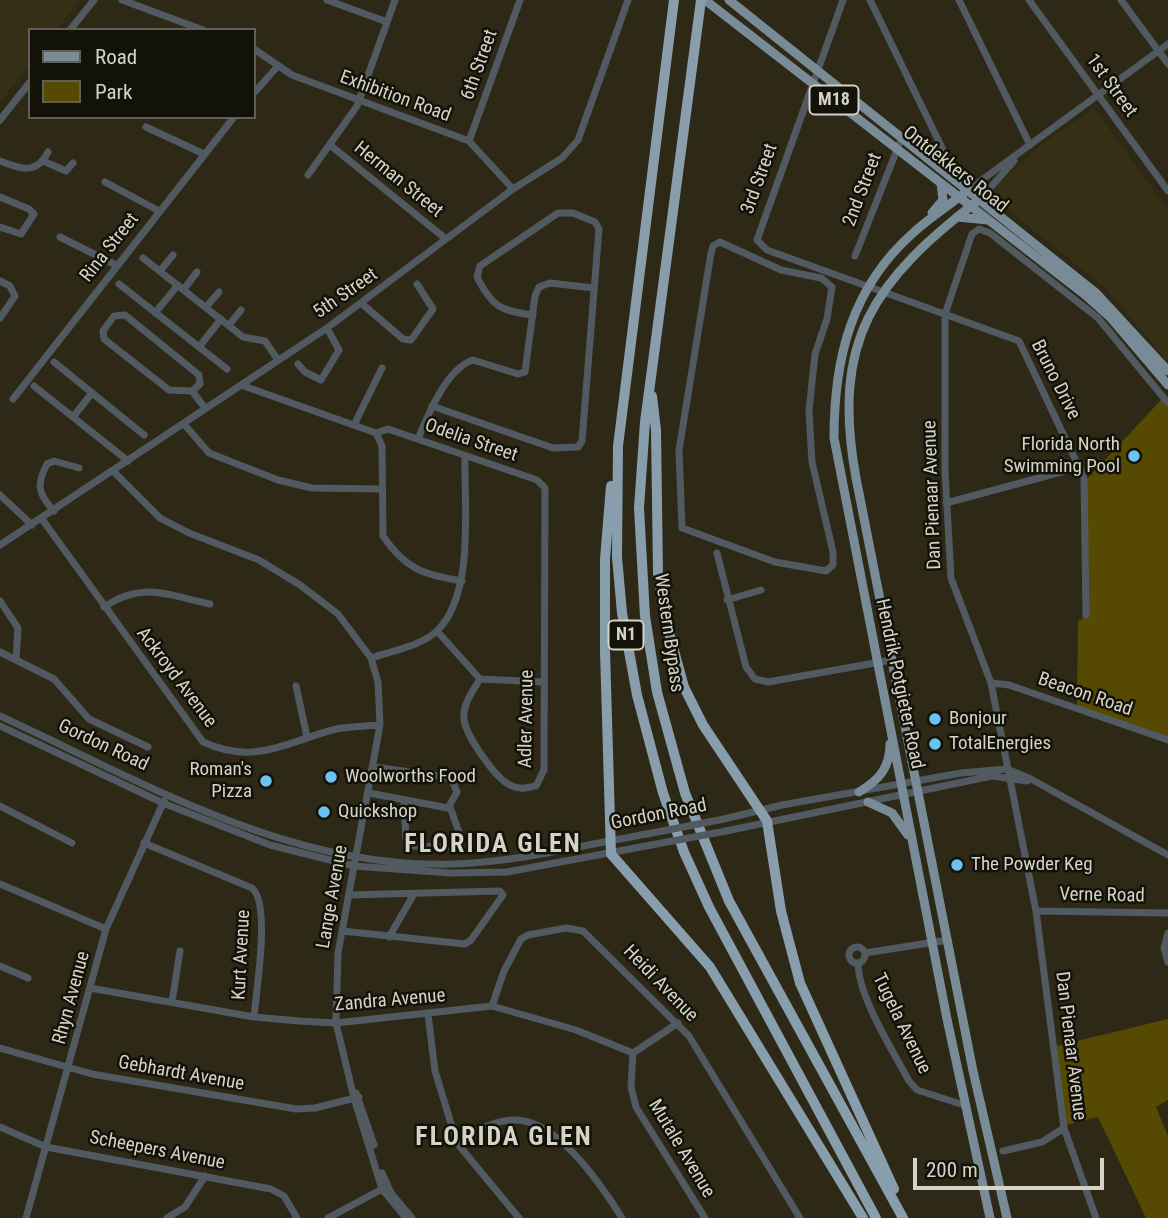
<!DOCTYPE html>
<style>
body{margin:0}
#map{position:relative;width:1168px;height:1218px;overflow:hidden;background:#2d2916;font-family:"Roboto Condensed",sans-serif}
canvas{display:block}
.legend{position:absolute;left:28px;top:28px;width:228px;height:91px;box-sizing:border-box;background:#131209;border:2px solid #615f55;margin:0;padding:9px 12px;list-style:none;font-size:21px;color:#d5d3c7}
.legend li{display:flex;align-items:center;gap:14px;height:35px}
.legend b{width:35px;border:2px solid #615f55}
.scale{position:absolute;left:913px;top:1158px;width:191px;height:32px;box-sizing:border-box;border:4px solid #d5d3c7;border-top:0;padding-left:9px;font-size:21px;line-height:24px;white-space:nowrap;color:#d5d3c7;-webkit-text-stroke:5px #131209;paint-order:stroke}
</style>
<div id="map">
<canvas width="1168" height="1218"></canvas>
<ul class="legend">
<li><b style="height:9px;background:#788b97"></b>Road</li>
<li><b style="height:19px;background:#564a02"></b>Park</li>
</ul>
<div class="scale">200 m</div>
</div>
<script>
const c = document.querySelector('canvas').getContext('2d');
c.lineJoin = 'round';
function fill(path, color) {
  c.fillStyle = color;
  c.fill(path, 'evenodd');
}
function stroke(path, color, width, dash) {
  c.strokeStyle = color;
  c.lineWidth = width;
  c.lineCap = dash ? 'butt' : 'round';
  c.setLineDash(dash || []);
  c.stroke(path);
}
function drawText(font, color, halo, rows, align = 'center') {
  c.font = font + ' "Roboto Condensed",sans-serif';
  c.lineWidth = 5;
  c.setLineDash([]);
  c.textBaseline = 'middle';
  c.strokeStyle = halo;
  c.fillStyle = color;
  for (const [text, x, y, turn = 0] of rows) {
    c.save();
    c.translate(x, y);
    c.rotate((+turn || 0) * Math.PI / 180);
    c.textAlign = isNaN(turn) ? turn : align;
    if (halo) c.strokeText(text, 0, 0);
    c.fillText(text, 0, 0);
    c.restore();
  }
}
const built = new Path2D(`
 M0 0H80L56 30H30V64L0 102Z
 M1094 108 1168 210V362L1105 287 987 193 1040 146Z`);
const green = new Path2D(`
 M1162 399 1168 406V738L1077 706 1078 621 1086 617V480Z
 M1168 1019V1100L1156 1107 1168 1136V1218H1146L1098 1117 1061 1126 1052 1047Z`);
const minor = new Path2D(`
 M122 0 203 30
 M327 0 387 22
 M843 0 757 240 767 250 1019 341 1084 478 1086 615
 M870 0 946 156
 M959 0 1030 145
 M1029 0 1168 191
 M1121 0 1168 64
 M70 30 94 0
 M254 49 292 75 469 141 513 189
 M254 93 278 66
 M0 120 30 82
 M146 127 204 154
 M469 141 520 0
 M330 145 446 239
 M0 161C20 169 37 175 48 152
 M43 161 66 171 73 163
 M308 175 357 106 395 0
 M105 182 159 211
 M968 190 1168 44
 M0 197 29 209 34 214 21 234 0 227
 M980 199 1014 161
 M60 237 116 265
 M720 242 781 270 821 278 832 287 827 319 815 354 809 411 812 462 833 552V565L826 571 775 562 682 528 679 450 711 253 713 246Z
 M855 256 902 137
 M143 258 243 337 265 341 278 360
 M160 271 173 255
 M0 281 10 286 15 296 0 318
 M119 284 227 369
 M184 289 197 272
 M361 303 403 339 411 340 433 309 417 284
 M206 307 219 292
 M155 313 178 285
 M229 325 241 310
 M199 347 221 319
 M54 362 144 435
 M298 364 305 372 321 380 339 350 327 328
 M241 385 376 433 382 446 383 536C405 569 424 575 462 581
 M34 386 128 461
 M192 391 169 390 104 339 103 331 114 316 125 315 199 375 200 384 192 391 205 408
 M13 399 234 117
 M432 406 553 448 578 447 582 441 599 229 595 222 573 213H558L480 266 477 277C492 307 501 311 533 315
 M73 417 92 393
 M184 424 209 453 278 480 312 488 382 489
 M354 425 382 368
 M376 433 388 429 537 480 545 488 544 770 536 786C527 788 519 790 510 785 495 778 466 736 464 719 462 705 473 691 480 679
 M418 439C428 415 446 369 473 360L518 374 525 372 535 296 539 287 550 283 594 288
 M113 471 160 518 189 533 259 560 300 585 338 614 371 658 378 682 380 725 338 953 336 1023 354 1098 382 1189 406 1218
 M0 495 32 525
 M946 503 1080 467
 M54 511C38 494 36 485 47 464L54 461 79 468
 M42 519 203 742C256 766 285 742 336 729 350 726 366 726 380 725
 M0 545 327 328 513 189 562 158 578 140 628 0
 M717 553 746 667 755 679 768 682 892 660
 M727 600 761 590
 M0 601 18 628 16 660
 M104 607C143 581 167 595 210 604
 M437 631 480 679 544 682
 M0 652 54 679 89 719 148 747
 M371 658C391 651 421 646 437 631 475 594 464 506 465 457
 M991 683 1009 685 1168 740
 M296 686 307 737
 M0 716C143 782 291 870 454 864 519 862 583 845 647 834
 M0 726 163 803 270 845 354 866 450 873 507 872 651 845
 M369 793 448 808 457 792 452 781 446 777 374 767
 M404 801 406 839 413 846 453 847 460 844V835L450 807
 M0 806 72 843
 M724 819 782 805 961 773 1007 769 1031 779 1168 855
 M726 831 992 776 1027 781
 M144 843 252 888C271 903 256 992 254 1017
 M0 884 106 929
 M1036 911 1168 913
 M342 931 465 944 471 940 503 895 500 891 349 895
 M1168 933 1164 948 1168 962
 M389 937 414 894
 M849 955a8 8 0 1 1 16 0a8 8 0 1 1-16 0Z
 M865 953 948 940
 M858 963C858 996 893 1051 909 1081L917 1090 964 1105
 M0 966 28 978
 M90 988 254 1017 299 1021 336 1023 492 1006 576 1030 633 1053 678 1023
 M172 1002 180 951
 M492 1006 504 971 521 939 528 935 566 928 583 931 689 1036 800 1218
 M428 1014 435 1071 457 1143 519 1218
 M0 1048 92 1074 296 1109 315 1108 359 1097
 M633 1053 631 1087 636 1107 705 1218
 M356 1093 374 1145
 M0 1127 46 1147 271 1189 284 1196 297 1218
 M457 1143C475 1131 495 1119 517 1120 559 1122 602 1186 622 1218
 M1003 1151 1042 1142 1064 1128
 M382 1173 391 1193 412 1218
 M26 1218 106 929 164 801
 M167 1218 185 1207 205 1176
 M328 1218 386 1187
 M1096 1218 1064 1128 1036 911 991 683 951 578 945 471V314L972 234 979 229 990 233 1098 318 1168 403`);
const major = new Path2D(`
 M705 0 1084 294 1111 318 1168 385
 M729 0 1096 293 1168 371
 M968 190C950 205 930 217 913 233 851 288 834 359 834 438L947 1019 990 1218
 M980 199C873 281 831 340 856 478L973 1071 1007 1218
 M932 213 943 200 941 183
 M957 217 988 220
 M859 792C879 780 890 768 890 744
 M868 802 892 813 908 835`);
const highway = new Path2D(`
 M674 0 618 446 617 557 622 613 637 695 663 793 684 852 709 907 876 1218
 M701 0 645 422 639 508 645 616 657 692 685 793 729 901 903 1218
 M652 396 656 430 658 573 665 618 684 687 703 725 767 821 781 911 800 983 894 1189
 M611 486 605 559V651L611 854 710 967 863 1218`);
const minorBridge = new Path2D(`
 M647 834 724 819
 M651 845 726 831`);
const markers = [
 [1134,456,7,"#6cc3f2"],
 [935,719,7,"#6cc3f2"],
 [935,744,7,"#6cc3f2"],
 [331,777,7,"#6cc3f2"],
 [266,781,7,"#6cc3f2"],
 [324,812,7,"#6cc3f2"],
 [957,865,7,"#6cc3f2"]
];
const shields = [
 [834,100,49],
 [626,635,35]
];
const shieldNames = [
 ["M18",834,100],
 ["N1",626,635]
];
const streetNames = [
 ["6th Street",480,65,-70],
 ["1st Street",1111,86,54],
 ["Exhibition Road",395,97,20],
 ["Ontdekkers Road",955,170,38],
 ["3rd Street",760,179,-70],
 ["Herman Street",398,180,39],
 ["2nd Street",863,190,-69],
 ["Rina Street",110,248,-52],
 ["5th Street",346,294,-35],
 ["Bruno Drive",1055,380,63],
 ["Odelia Street",471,441,19],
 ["Dan Pienaar Avenue",933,495,-92],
 ["Western Bypass",668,633,82],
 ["Ackroyd Avenue",176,678,53],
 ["Hendrik Potgieter Road",899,684,78],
 ["Beacon Road",1085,695,19],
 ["Adler Avenue",527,719,-89],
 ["Gordon Road",103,746,25],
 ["Gordon Road",659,815,-11],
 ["Verne Road",1102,896,1],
 ["Lange Avenue",333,897,-80],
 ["Kurt Avenue",242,955,-87],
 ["Heidi Avenue",660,984,46],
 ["Rhyn Avenue",72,998,-75],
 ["Zandra Avenue",390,1001,-5],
 ["Tugela Avenue",901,1024,64],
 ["Dan Pienaar Avenue",1070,1046,83],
 ["Gebhardt Avenue",181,1074,10],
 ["Mutale Avenue",681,1149,59],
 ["Scheepers Avenue",157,1151,11]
];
const poiNames = [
 ["Florida North",1120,445,"right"],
 ["Swimming Pool",1120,467,"right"],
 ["Bonjour",949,719],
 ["TotalEnergies",949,744],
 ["Roman's",252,770,"right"],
 ["Pizza",252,792,"right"],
 ["Woolworths Food",345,777],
 ["Quickshop",338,812],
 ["The Powder Keg",971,865]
];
const districtNames = [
 ["FLORIDA GLEN",493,845],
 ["FLORIDA GLEN",504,1138]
];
fill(built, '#353015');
fill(green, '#564a02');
stroke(minor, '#515a60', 7);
stroke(major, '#788b97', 9);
stroke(highway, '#889eac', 10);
stroke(minorBridge, '#515a60', 7);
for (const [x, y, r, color] of markers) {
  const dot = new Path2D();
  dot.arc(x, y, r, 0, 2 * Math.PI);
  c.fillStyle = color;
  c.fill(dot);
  stroke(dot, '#131209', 2.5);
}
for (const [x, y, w] of shields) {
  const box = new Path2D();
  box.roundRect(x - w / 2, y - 14.5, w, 29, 5);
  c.fillStyle = '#131209';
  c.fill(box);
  stroke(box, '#d5d3c7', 2);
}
drawText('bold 18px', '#d5d3c7', null, shieldNames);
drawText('19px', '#d5d3c7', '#131209', streetNames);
drawText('19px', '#d5d3c7', '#131209', poiNames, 'left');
c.letterSpacing = '2px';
drawText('bold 26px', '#d5d3c7', '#131209', districtNames);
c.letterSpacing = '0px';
</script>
